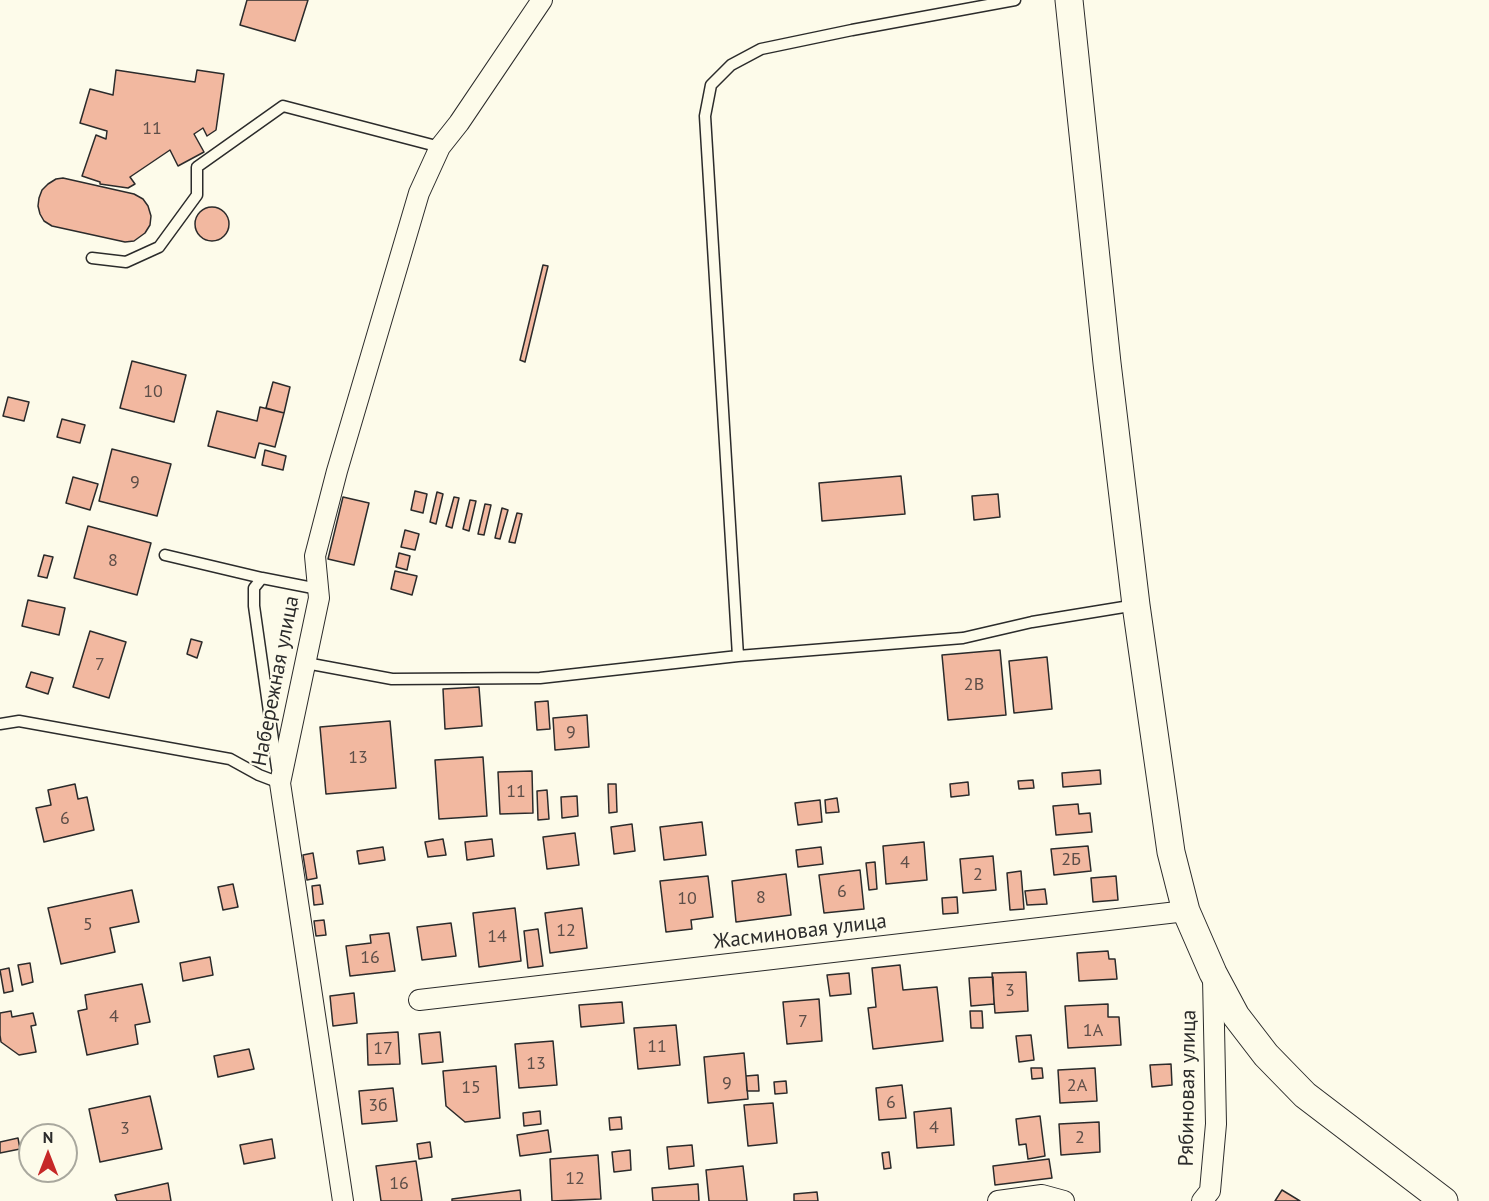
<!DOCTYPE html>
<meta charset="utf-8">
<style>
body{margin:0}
#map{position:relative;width:1489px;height:1201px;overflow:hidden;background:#fdfbea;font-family:"PT Sans",sans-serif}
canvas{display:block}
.north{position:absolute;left:18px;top:1123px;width:60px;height:60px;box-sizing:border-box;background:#fdfbea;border:2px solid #a9a89e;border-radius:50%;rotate:0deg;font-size:16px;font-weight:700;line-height:24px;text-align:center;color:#2b2b2b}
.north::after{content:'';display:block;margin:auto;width:21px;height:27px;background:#c62828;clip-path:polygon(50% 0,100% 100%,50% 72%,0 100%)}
</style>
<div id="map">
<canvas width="1489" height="1201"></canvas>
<div class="north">N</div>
</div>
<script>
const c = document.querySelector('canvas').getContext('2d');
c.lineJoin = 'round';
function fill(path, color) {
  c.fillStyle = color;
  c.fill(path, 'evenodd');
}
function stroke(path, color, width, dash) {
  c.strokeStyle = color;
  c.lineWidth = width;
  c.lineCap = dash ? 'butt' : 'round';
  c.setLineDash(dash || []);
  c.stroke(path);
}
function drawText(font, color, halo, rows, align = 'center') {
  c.font = font + ' "PT Sans",sans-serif';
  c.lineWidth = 4.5;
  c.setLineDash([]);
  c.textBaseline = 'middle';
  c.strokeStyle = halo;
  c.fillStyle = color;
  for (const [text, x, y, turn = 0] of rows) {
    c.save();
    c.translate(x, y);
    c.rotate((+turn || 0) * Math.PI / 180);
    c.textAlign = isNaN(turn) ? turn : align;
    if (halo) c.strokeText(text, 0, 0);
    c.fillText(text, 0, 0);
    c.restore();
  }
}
const building = new Path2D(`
 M247 0H308L295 41 240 25Z
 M116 70 195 82 197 70 224 74 216 130 207 136 203 128 194 134 204 152 178 166 170 150 130 177 135 184 128 188 100 184V182L82 176 96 135 106 139 107 131 80 123 90 89 113 95Z
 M63 178 134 194 143 199 148 206 151 216 150 225 145 233 134 241 125 242 52 226 44 221 40 214 38 206 39 198 42 190 48 184 56 179Z
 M195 224a17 17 0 1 1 34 0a17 17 0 1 1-34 0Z
 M543 265 548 266 525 362 520 360Z
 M132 361 186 375 174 422 120 408Z
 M273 382 290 387 284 413 266 408Z
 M8 397 29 402 24 421 3 416Z
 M260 407 284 413 275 447 259 443 255 458 208 446 217 411 257 421Z
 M62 419 85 425 80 443 57 437Z
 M112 449 171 464 157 516 99 501Z
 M265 450 286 456 283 470 262 465Z
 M901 476 905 514 822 521 819 483Z
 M73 477 98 484 90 510 66 503Z
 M415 491 427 494 423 513 411 510Z
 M437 492 443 494 436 524 430 522Z
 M998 494 1000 517 974 520 972 496Z
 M343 497 369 503 354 565 328 559Z
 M454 497 459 498 452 528 446 526Z
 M470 500 476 501 469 531 463 529Z
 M485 504 491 505 484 535 478 534Z
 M502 508 508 510 500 539 495 538Z
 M517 513 522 514 515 543 509 542Z
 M88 526 151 543 137 595 74 578Z
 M405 530 419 534 415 550 401 547Z
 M399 553 410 556 407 570 396 567Z
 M44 555 53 557 47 578 38 576Z
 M395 571 417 576 412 595 391 589Z
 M28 600 65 608 59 635 22 626Z
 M90 631 126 642 109 698 73 687Z
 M191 639 202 642 197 658 187 654Z
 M1000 650 1006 715 948 720 942 655Z
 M1047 657 1052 709 1014 713 1009 661Z
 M31 672 53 678 48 694 26 687Z
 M479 687 482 726 445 729 443 689Z
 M548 701 550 729 537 730 535 702Z
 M587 715 589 747 555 750 553 718Z
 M390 721 396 788 326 794 320 727Z
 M483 757 487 816 439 819 435 760Z
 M1100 770 1101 784 1063 787 1062 773Z
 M532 771 533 813 500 814 498 772Z
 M1033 780 1034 788 1019 789 1018 781Z
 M968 782 969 795 951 797 950 784Z
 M75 784 78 799 87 797 94 830 44 842 36 808 51 805 48 790Z
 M608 784H616L617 812 609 813Z
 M547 790 549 819 538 820 537 791Z
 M577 796 578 816 562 818 561 797Z
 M837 798 839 812 826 813 825 800Z
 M820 800 822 822 798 825 795 803Z
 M1078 804 1079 814 1090 813 1092 832 1056 835 1053 806Z
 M702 822 706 855 664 860 660 827Z
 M632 824 635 851 614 854 611 827Z
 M575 833 579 865 547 869 543 837Z
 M443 839 446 855 428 857 425 842Z
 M492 839 494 856 467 860 465 842Z
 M924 842 927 880 886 884 883 846Z
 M1088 846 1091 871 1054 875 1051 849Z
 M383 847 385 860 359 864 357 851Z
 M821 847 823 864 798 867 796 850Z
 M313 853 317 878 307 880 303 855Z
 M993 856 996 890 963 893 960 859Z
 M875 862 877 889 869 890 866 863Z
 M860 870 864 909 824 913 819 875Z
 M1021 871 1024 909 1010 910 1007 873Z
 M786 874 791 915 736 922 732 881Z
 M708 876 713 917 691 920 692 929 666 932 660 881Z
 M1116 876 1118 900 1093 902 1091 878Z
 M233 884 238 907 223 910 218 887Z
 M320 885 323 904 314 905 312 886Z
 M1045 889 1047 904 1027 905 1025 891Z
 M132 890 139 922 110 928 115 952 61 964 48 908Z
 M957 897 958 913 943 914 942 898Z
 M515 908 521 961 479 967 473 913Z
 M582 908 587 948 550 953 545 913Z
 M324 920 326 935 316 936 314 921Z
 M451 923 456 956 422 960 417 927Z
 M538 929 543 966 528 968 524 931Z
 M389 933 395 971 350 976 346 946 371 943 370 935Z
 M1108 951 1109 959H1115L1117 979 1079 981 1077 953Z
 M210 957 213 975 183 981 180 963Z
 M30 963 33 982 22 985 18 965Z
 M900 965 903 990 937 987 943 1041 873 1049 868 1008 876 1007 872 968Z
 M9 968 13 991 4 993 0 970Z
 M1026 972 1028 1011 995 1013 992 973Z
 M849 973 851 994 830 996 827 975Z
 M993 977 994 1004 971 1006 969 978Z
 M142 984 150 1022 135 1025 138 1044 87 1055 78 1011 87 1009 85 995Z
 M354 993 357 1023 333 1026 330 996Z
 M819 999 822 1041 787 1044 783 1002Z
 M622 1002 624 1023 581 1027 579 1005Z
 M1108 1004V1017H1119L1121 1045 1068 1048 1065 1006Z
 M11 1011 12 1017 33 1013 36 1025 31 1026 36 1052 19 1055 1 1042 0 1035V1013Z
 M970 1011H982L983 1028H971Z
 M676 1025 680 1065 638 1069 634 1028Z
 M398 1032 400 1064 368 1065 367 1034Z
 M440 1032 443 1062 422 1064 419 1034Z
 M1031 1035 1034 1060 1019 1062 1016 1036Z
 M553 1041 557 1085 519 1088 515 1044Z
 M249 1049 254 1069 218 1077 214 1056Z
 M744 1053 748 1099 708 1103 704 1057Z
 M1171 1064 1172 1085 1152 1087 1150 1065Z
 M496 1066 500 1118 465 1122 446 1106 443 1071Z
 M1031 1068H1042L1043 1078 1032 1079Z
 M1095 1068 1097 1101 1060 1103 1058 1070Z
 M758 1075 759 1091H747L746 1076Z
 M786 1081 787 1093 775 1094 774 1082Z
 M902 1085 906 1118 879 1120 876 1088Z
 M393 1088 397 1121 362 1124 359 1091Z
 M150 1096 162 1149 100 1162 89 1109Z
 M773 1103 777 1143 748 1146 744 1105Z
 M951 1108 954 1145 917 1148 914 1112Z
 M540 1111 541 1124 524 1126 523 1113Z
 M1040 1116 1045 1156 1028 1159 1026 1144 1019 1145 1016 1119Z
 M621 1117 622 1129 610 1130 609 1118Z
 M1099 1122 1100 1152 1061 1155 1059 1124Z
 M548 1130 551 1152 520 1156 517 1135Z
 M18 1138 20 1149 0 1153V1142Z
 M272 1139 275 1158 244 1164 240 1145Z
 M430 1142 432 1157 419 1159 417 1144Z
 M692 1145 694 1166 669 1169 667 1147Z
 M630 1150 631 1170 614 1172 612 1152Z
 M889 1152 891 1168 884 1169 882 1153Z
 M598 1155 601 1199 552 1201 550 1159Z
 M1049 1159 1052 1178 995 1185 993 1166Z
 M416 1161 422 1201H381L376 1166Z
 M743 1166 747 1201H709L706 1170Z
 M168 1183 171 1201H117L115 1195Z
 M698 1184 699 1201H653L652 1188Z
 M520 1190 521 1201H452V1199Z
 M1282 1190 1300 1201H1275Z
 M817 1192 818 1201H794V1194Z`);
const lane = new Path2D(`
 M92 258 126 262 159 247 197 195V167L283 106 440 147
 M165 555 262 578
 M738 656 705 116 711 85 731 65 761 49 852 30 1015 0
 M306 663 392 679 540 678 738 656 963 638 1032 622 1136 605
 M0 724 19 721 230 759 259 775 280 783
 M277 768 254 606V588L262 578 318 589`);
const street = new Path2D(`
 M419 1000 1186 911
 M343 1201 280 783 319 598 315 556 337 471 419 193 440 147 459 123 542 0
 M998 1201 1042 1195 1064 1201
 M1202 1201 1210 1191 1216 1124 1213 978`);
const secondary = new Path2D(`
 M1069 0 1107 363 1136 605 1171 852 1186 911 1213 973 1236 1016 1266 1055 1305 1095 1444 1201`);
const numberNames = [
 ["11",152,129],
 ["10",153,392],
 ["9",135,483],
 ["8",113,561],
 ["7",100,665],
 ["2В",974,685],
 ["9",571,733],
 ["13",358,758],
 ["11",516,792],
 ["6",65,819],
 ["2Б",1071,860],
 ["4",905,863],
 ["2",978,875],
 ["6",842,892],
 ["8",761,898],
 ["10",687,899],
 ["5",88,925],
 ["12",566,931],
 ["14",497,937],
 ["16",370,958],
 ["3",1010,991],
 ["4",114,1017],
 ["7",803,1022],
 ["1А",1093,1031],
 ["11",657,1047],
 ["17",383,1049],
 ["13",536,1064],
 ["9",727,1084],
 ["2А",1077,1086],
 ["15",471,1088],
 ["6",891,1103],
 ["3б",378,1106],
 ["4",934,1128],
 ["3",125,1129],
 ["2",1080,1138],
 ["12",575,1179],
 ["16",399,1184]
];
const streetNames = [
 ["Набережная улица",276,681,-79],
 ["Жасминовая улица",800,932,-7],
 ["Рябиновая улица",1188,1088,-89]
];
fill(building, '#f2b8a0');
stroke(building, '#2b2b2b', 1.5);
stroke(lane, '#2b2b2b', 13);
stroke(street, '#2b2b2b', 22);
stroke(secondary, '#2b2b2b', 29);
stroke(lane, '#fdfbea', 10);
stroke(street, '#fdfbea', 20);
stroke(secondary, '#fdfbea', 27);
drawText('18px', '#5d4e48', null, numberNames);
drawText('21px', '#2b2b2b', '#fdfbea', streetNames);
</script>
